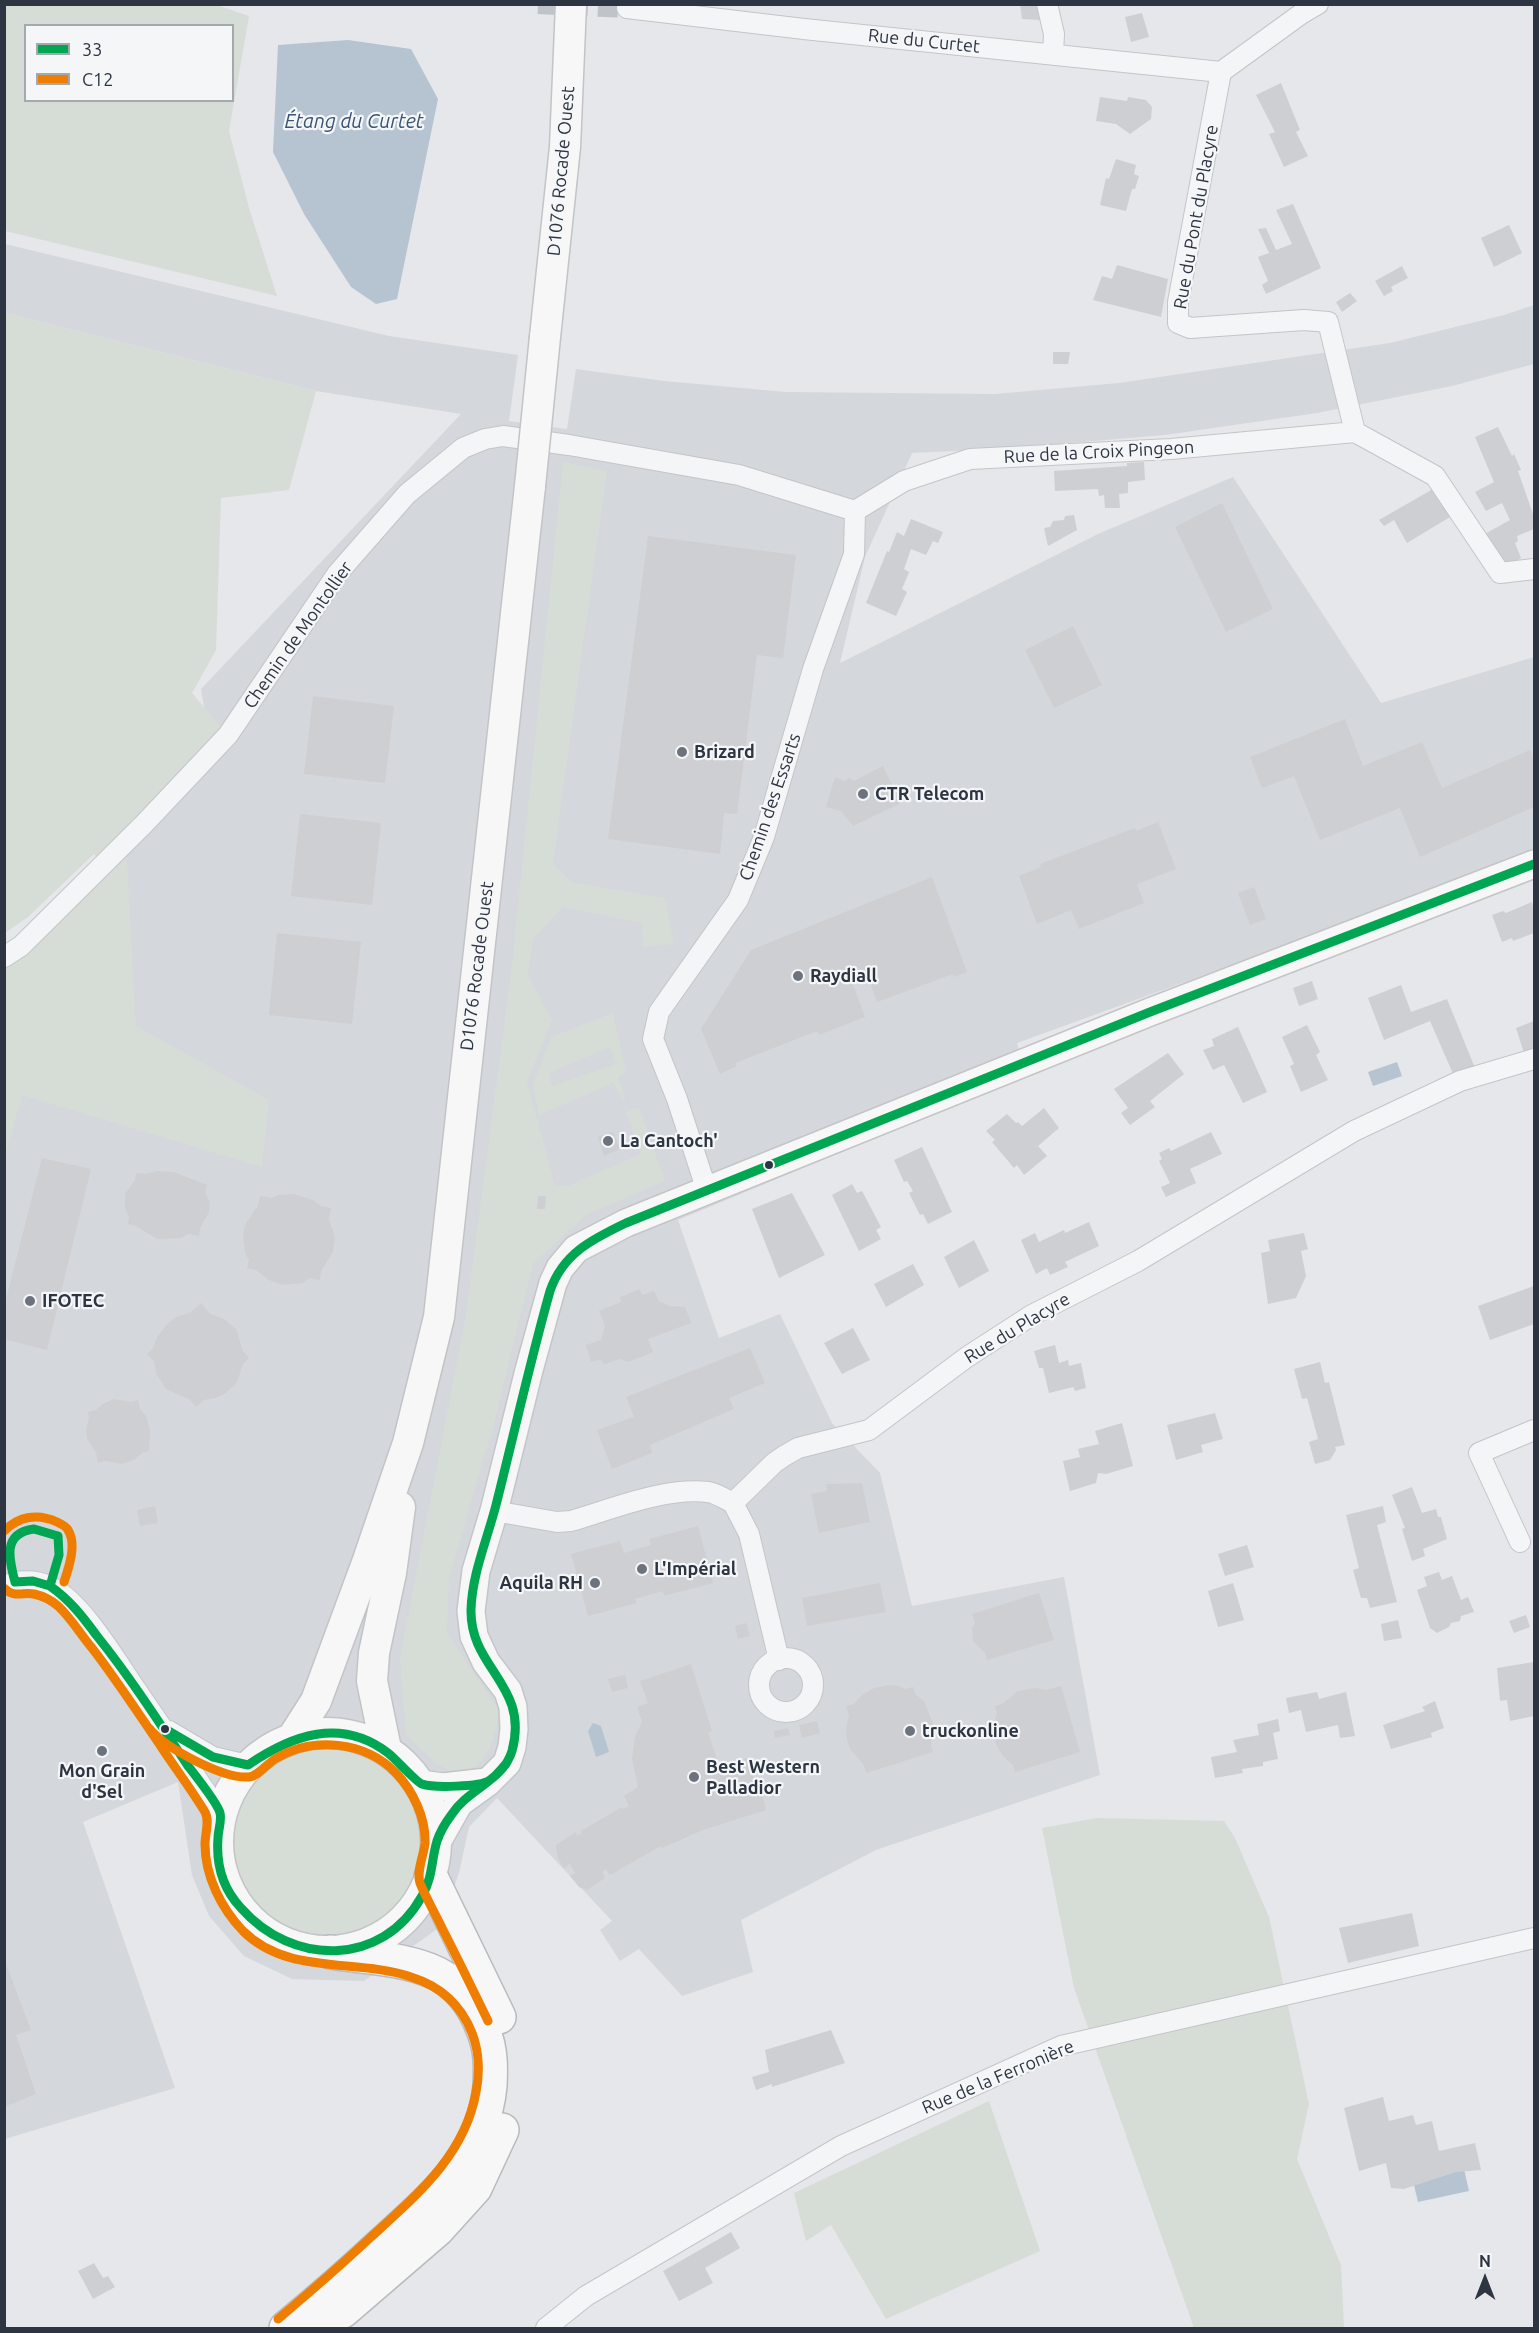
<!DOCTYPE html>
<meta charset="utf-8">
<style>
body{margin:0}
#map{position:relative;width:1539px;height:2333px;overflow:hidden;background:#e5e7ea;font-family:Ubuntu,sans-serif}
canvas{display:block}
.frame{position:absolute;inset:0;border:6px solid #2d3542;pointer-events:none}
.legend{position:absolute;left:24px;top:24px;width:210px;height:78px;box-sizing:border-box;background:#f4f6f8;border:2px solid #a4a9af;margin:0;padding:8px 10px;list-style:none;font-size:18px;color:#2d3542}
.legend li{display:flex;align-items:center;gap:12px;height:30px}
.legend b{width:30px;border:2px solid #a4a9af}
.north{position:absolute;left:1455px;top:2249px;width:60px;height:60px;-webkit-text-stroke:4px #f4f6f8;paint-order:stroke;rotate:0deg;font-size:16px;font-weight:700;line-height:24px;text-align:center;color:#2d3542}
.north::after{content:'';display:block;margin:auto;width:21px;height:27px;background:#2d3542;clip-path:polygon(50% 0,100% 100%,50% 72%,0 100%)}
</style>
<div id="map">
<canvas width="1539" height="2333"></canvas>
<div class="frame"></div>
<ul class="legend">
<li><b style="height:8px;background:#00a651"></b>33</li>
<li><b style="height:8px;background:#ee7d00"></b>C12</li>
</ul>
<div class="north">N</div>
</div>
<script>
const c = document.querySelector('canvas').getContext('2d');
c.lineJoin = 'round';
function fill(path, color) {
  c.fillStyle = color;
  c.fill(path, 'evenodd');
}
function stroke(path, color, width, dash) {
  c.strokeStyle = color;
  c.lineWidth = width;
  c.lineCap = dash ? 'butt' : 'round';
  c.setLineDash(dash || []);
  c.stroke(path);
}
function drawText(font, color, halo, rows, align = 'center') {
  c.font = font + ' Ubuntu,sans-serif';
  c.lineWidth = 4.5;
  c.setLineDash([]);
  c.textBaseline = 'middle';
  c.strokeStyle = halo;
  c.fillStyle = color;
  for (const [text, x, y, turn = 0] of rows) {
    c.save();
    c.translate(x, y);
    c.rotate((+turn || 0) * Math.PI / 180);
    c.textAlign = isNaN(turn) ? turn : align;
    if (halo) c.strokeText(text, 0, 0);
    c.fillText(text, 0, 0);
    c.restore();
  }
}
const built = new Path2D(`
 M5 244 389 336 518 355 509 421 567 429 576 369 664 381 786 392 995 394 1119 383 1390 343 1504 315 1534 305V364L1452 386 1317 413 1165 435 999 449 912 453 865 557 840 663 1098 534 1233 477 1381 703 1534 657V855L1017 1043 1025 1076 678 1220 719 1338 780 1314 832 1423 880 1473 912 1606 1064 1577 1100 1775 876 1850 741 1920 753 1972 682 1996 639 1949 620 1961 600 1930 612 1921 497 1798 469 1827 459 1873 440 1927 364 1981 292 1979 244 1956 209 1916 192 1875 178 1782 83 1822 175 2088 5 2139 4 1130 120 836 207 725 201 689 461 414 316 391 5 313Z`);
const green = new Path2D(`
 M217 5 249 16 229 131 249 208 277 296 5 231V5ZM26 26H232V100H26Z
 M5 313 316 391 289 490 221 498 216 650 192 693 228 735 126 842 136 1026 269 1100 262 1167 22 1095 5 1157V964L103 865 94 854 28 917 5 933Z
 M563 462 607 471 553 863 571 882 665 898 674 944 643 947 642 923 563 907 533 939 528 975 552 1020 527 1083 555 1185 568 1186 641 1154 626 1112 639 1108 665 1181 586 1215 533 1264 493 1427 449 1578 447 1633 501 1714 490 1748 477 1766 457 1774 438 1765 406 1735 400 1658 466 1315 512 965Z
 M613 1013 626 1073 618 1077 626 1099H622L613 1083 539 1115 533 1085 551 1037ZM610 1047 617 1064 552 1086 549 1073Z
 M230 1845a96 96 0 1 1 192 0a96 96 0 1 1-192 0Z
 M1097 1818 1224 1821 1235 1838 1269 1917 1309 2104 1297 2159 1341 2265 1344 2328H1194L1074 1988 1042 1828Z
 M989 2101 1040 2251 886 2319 831 2225 806 2241 794 2193Z`);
const water = new Path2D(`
 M348 40 411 49 438 99 397 299 376 304 351 287 304 214 273 152 278 45Z
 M1397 1062 1402 1076 1373 1086 1368 1072Z
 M593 1723 601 1726 609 1752 596 1757 588 1731Z
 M1464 2169 1469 2191 1418 2202 1413 2181Z`);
const building = new Path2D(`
 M1020 4H1037L1040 20 1022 19Z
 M1142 13 1149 37 1131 42 1125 17Z
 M1281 83 1300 130 1296 132 1308 156 1284 167 1269 134 1275 132 1256 95Z
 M1100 97 1127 101 1128 97 1146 100 1152 107 1151 119 1130 134 1116 124 1096 121Z
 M1116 159 1136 165 1134 174 1139 176 1135 189H1132L1126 211 1100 205 1106 178 1109 179Z
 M1293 204 1321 268 1266 294 1262 285 1268 281 1258 257 1269 253 1258 229 1266 228 1276 250 1292 244 1276 210Z
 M1509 225 1522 253 1494 267 1481 238Z
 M1117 265 1168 279 1161 317 1093 300 1102 276 1112 279Z
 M1402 266 1408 278 1391 287 1393 291 1384 296 1375 281Z
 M1350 293 1357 301 1342 312 1336 302Z
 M1053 352H1070L1068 364H1053Z
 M1498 427 1512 456 1514 454 1521 470 1518 471 1534 517V529L1517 536 1518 541 1515 543 1521 558 1509 566 1494 553 1483 535 1510 520 1502 503 1486 511 1475 492 1494 482 1475 437Z
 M1144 462 1145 480 1128 482V493L1119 494 1120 508H1105L1104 495 1099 496 1098 489 1055 491 1054 471 1127 466V463Z
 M1433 489 1450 517 1407 543 1394 520 1384 526 1379 520Z
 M1222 503 1273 609 1226 632 1175 527Z
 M1074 515 1077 530 1048 546 1044 528 1050 527 1053 521 1064 520 1065 516Z
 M911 519 943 532 938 543 933 541 926 555 911 549 904 569 909 572 902 589 907 592 896 616 866 603 887 551 889 552 897 532 904 536Z
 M648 536 796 555 783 658 757 655 737 814 724 813 720 854 608 839Z
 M1073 626 1102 685 1054 708 1025 650Z
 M313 696 394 706 385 783 304 774Z
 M1345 719 1363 766 1422 742 1442 788 1530 750 1534 760V807L1420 857 1400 808 1320 840 1294 776 1262 788 1250 757Z
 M883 766 901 803 853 826 841 811 826 807 835 777 844 781 849 778 854 781Z
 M300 814 381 823 372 905 291 896Z
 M1158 822 1176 869 1137 884 1144 903 1079 929 1071 910 1037 924 1019 876 1041 867 1040 864 1135 828 1136 831Z
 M932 877 967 972 954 977 953 974 877 1002 867 973 851 979 865 1017 819 1035 817 1031 735 1063 737 1066 720 1074 701 1029 751 950Z
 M1254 887 1266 919 1250 925 1238 893Z
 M1532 902 1534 912V933L1513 941 1512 938 1502 942 1492 915 1503 911 1506 913Z
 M277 933 361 942 352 1024 269 1015Z
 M1312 981 1318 999 1299 1006 1293 988Z
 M1401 985 1411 1012 1447 999 1475 1068 1454 1076 1430 1021 1384 1040 1368 998Z
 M1534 1021V1050L1524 1053 1516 1028Z
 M1307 1025 1320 1052 1316 1055 1328 1080 1301 1092 1290 1066 1294 1064 1282 1037Z
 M1238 1027 1267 1092 1243 1103 1224 1065 1213 1070 1203 1050 1214 1046 1212 1039Z
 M1168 1053 1184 1074 1150 1101 1155 1107 1130 1125 1121 1113 1128 1108 1114 1089Z
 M1044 1108 1059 1128 1038 1146 1047 1156 1024 1175 1017 1165 1014 1168 992 1142 995 1140 986 1131 1007 1114 1016 1123 1018 1122 1022 1126Z
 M613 1132 620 1149 604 1156 598 1137Z
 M1211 1132 1222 1154 1190 1169 1196 1183 1166 1197 1161 1187 1170 1183 1159 1161 1162 1159 1159 1153 1169 1148 1171 1151Z
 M922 1147 952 1212 928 1224 923 1214 920 1215 909 1193 913 1191 907 1181 904 1182 894 1160Z
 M42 1158 91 1169 47 1350 4 1339V1307Z
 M159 1171 174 1172 207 1185 205 1193 210 1202 209 1212 200 1228 199 1236 189 1234 181 1238 157 1239 136 1226 128 1224 129 1217 125 1207V1194L135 1180 136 1173 145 1174Z
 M852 1184 857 1193 862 1191 881 1227 876 1230 881 1239 859 1251 832 1195Z
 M792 1193 825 1255 779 1278 752 1209Z
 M294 1194 313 1200 321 1206 331 1208 329 1219 335 1237 333 1252 321 1271 320 1280 309 1278 303 1283 282 1285 269 1280 256 1270 247 1268 249 1260 245 1253 243 1233 246 1223 258 1206 260 1196 272 1198 278 1195Z
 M538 1196H546L545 1209H537Z
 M1089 1222 1099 1246 1065 1262 1068 1267 1050 1275 1047 1268 1036 1274 1021 1240 1035 1233 1039 1242 1064 1230 1065 1233Z
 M1304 1233 1308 1249 1301 1251 1306 1276 1296 1298 1268 1304 1261 1253 1270 1251 1268 1240Z
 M974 1240 989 1271 959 1288 944 1257Z
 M913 1264 924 1285 886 1307 874 1284Z
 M1534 1286V1324L1490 1340 1478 1306Z
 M640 1289 642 1295 654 1291 659 1301 669 1306 685 1307 691 1323 648 1339 653 1352 629 1362 620 1359 604 1364 601 1359 591 1362 586 1345 601 1340 605 1326 599 1311 621 1302 620 1297Z
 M201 1303 210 1314 224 1319 236 1329 243 1351 249 1358 243 1364 237 1382 226 1393 215 1398 204 1400 196 1407 190 1400 166 1389 156 1373 154 1361 147 1354 153 1348 157 1337 168 1323 178 1316 190 1313Z
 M853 1328 870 1360 842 1374 824 1343Z
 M1055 1345 1059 1363 1068 1360 1069 1366 1081 1363 1086 1388 1075 1391 1073 1387 1049 1393 1043 1368H1039L1034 1351Z
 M750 1348 765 1383 729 1398 734 1409 650 1445 652 1453 612 1469 597 1430 634 1417 626 1397Z
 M1320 1362 1325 1383 1329 1382 1345 1445 1335 1447 1336 1450 1330 1460 1315 1464 1309 1442 1318 1439 1307 1398 1302 1399 1294 1369Z
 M114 1399 131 1402 138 1400 140 1409 146 1416 150 1431 149 1451 142 1453 134 1460 121 1464 106 1461 98 1463 96 1452 87 1439 86 1429 89 1419 88 1412 96 1410 103 1404Z
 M1215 1413 1223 1439 1201 1445 1203 1452 1176 1460 1167 1425Z
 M1122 1423 1133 1466 1106 1474 1098 1473 1096 1483 1070 1491 1063 1461 1080 1457 1078 1449 1099 1444 1095 1431Z
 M862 1483 870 1522 819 1533 811 1494 827 1491 826 1484Z
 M1412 1487 1422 1513 1436 1509 1438 1517H1441L1447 1539 1423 1549 1425 1556 1412 1561 1402 1529 1405 1528 1392 1495Z
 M155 1506 158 1523 140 1526 137 1510Z
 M1383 1506 1386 1522 1377 1525 1397 1602 1370 1608 1367 1598H1361L1353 1570 1359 1568 1346 1515Z
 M698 1526 713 1583 664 1596 663 1591 635 1599 637 1603 588 1616 571 1554 620 1541 624 1553 651 1545 649 1539Z
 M1247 1545 1254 1567 1225 1576 1218 1554Z
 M1439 1572 1442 1580 1452 1576 1461 1600 1468 1597 1474 1612 1461 1616 1460 1621 1451 1623 1449 1627 1437 1633 1430 1628 1417 1590 1427 1586 1424 1577Z
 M880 1583 886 1612 807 1626 802 1598Z
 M1233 1583 1244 1620 1218 1627 1208 1591Z
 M1039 1593 1054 1640 987 1660 985 1653 973 1641 972 1628 975 1623 972 1614Z
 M1526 1615 1530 1627 1514 1633 1509 1621Z
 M1398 1620 1402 1638 1384 1641 1381 1624Z
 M746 1623 750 1636 738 1639 735 1626Z
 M1534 1662V1716L1510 1721 1507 1700 1500 1701 1497 1668Z
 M691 1664 712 1731 708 1732 719 1766 748 1758 755 1783 759 1782 766 1810 703 1830 662 1848 661 1846 610 1875 606 1869 602 1872 605 1878 587 1890 579 1887 570 1876 575 1873 570 1864 564 1868 558 1859 556 1845 576 1832 577 1836 582 1833 581 1831 622 1807 623 1809 629 1806 624 1796 638 1787 632 1759 635 1736 642 1722 637 1707 648 1703 640 1681Z
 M625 1675 628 1688 612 1692 608 1679Z
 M888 1685 899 1686 905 1689 913 1687 915 1694 924 1701 934 1726 931 1746 933 1752 866 1773 864 1765 850 1749 847 1739 846 1729 849 1715 846 1706 854 1704 862 1695 874 1688Z
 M1061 1686 1080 1752 1015 1772 1013 1765 1002 1755 996 1744 994 1735V1722L997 1713 995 1706 1002 1704 1018 1691 1036 1688 1046 1690Z
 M1317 1692 1319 1699 1346 1692 1355 1736 1340 1738 1338 1725 1306 1732 1301 1710 1289 1713 1286 1698Z
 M1435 1701 1444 1728 1431 1733 1432 1737 1391 1749 1383 1725 1425 1711 1422 1707Z
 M1278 1719 1280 1731 1273 1733 1278 1759 1263 1762V1766L1242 1769 1243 1773 1215 1778 1211 1757 1237 1752 1233 1740 1259 1735 1257 1724Z
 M817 1721 820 1733 802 1738 799 1725Z
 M788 1728 790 1735 775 1738 774 1731Z
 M1412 1913 1419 1946 1348 1963 1339 1928Z
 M5 1961 31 2030 16 2035 36 2094 4 2107Z
 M831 2030 845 2063 772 2087V2084L756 2090 752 2077 769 2072 765 2050Z
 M1383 2097 1389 2121 1413 2115 1416 2125 1432 2121 1439 2151 1475 2143 1481 2170 1456 2172 1404 2189 1391 2188 1386 2163 1359 2171 1344 2108Z
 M731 2232 740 2248 705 2268 713 2283 679 2301 663 2271Z
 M94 2263 103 2278 108 2276 115 2287 93 2299 78 2271Z`);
const streetTunnel = new Path2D(`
 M538 4 627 8`);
const street = new Path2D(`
 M1047 4 1054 34 1053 54
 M627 8 804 29 1221 72
 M1221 72 1178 302V323L1190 328 1304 320 1328 322 1355 432 1435 476 1500 573 1534 569
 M1221 72 1301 14 1318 4
 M855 511 904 481 970 459 1171 449 1355 432
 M4 957 21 946 144 824 228 735 337 574 407 494 463 448 485 439 503 436 569 445 739 475 855 511
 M707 1191 677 1099 653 1039 659 1012 738 900 764 837 813 669 854 554 855 511
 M733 1503 749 1534 779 1660
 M494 1511 557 1522 571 1521C612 1509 665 1487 708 1492 716 1493 725 1499 733 1503L774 1463 784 1456 798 1448 869 1430 967 1357 1032 1315 1138 1261 1354 1131 1460 1081 1534 1059
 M1520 1542 1479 1453 1534 1430
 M4 1586C19 1580 35 1580 49 1586 81 1600 117 1662 137 1691 165 1732 193 1772 220 1813
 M759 1685a27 27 0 1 1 54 0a27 27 0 1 1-54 0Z
 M169 1731 213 1757 248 1765
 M546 2328 586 2296 841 2146 1061 2046 1534 1938`);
const secondary = new Path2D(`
 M420 1784 443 1787 487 1782
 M437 1842 459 1803 488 1782 507 1763 512 1747 514 1729 513 1707 508 1691 486 1662 474 1636 471 1611 476 1571 494 1511 529 1370 553 1283 560 1268 576 1249 626 1223 1150 1012 1534 864`);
const primary = new Path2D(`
 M545 337 565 147 571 4
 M218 1842a109 109 0 1 1 218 0a109 109 0 1 1-218 0Z
 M293 1737 316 1701 367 1563 408 1443 439 1317 530 486
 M386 1749 372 1681 374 1653 391 1573 400 1507`);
const highway = new Path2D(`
 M431 1877 499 2017
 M286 2328C319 2301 351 2273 382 2244 432 2198 483 2158 490 2086 491 2067 491 2050 484 2032 474 2004 458 1981 429 1970 398 1958 362 1957 330 1952
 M316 2328 344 2310 438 2229 475 2188 502 2130`);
const primaryBridge = new Path2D(`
 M530 486 545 337`);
const bus1 = new Path2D(`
 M34 1529 58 1536 59 1555 50 1586 33 1581 15 1582C9 1559 2 1533 34 1529Z
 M50 1586C70 1600 83 1617 97 1636 130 1677 159 1722 188 1766 195 1775 218 1804 220 1813 222 1820 218 1831 218 1838 216 1864 223 1889 241 1908 292 1966 382 1968 422 1896 433 1877 431 1861 437 1841 440 1832 446 1822 452 1814 468 1789 503 1781 512 1751 530 1685 470 1669 471 1610 472 1574 487 1540 496 1505 514 1434 530 1362 550 1291 563 1253 593 1239 626 1223L1150 1012 1534 864
 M165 1729 213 1757 248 1765C292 1735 341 1717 388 1753 396 1759 416 1782 422 1784 433 1788 481 1787 490 1780 496 1776 501 1769 506 1764`);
const bus2 = new Path2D(`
 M4 1531C19 1516 38 1513 57 1522 61 1524 66 1526 68 1530 77 1544 69 1567 64 1582
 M4 1588C13 1598 23 1592 34 1594 43 1596 51 1600 58 1606 71 1618 81 1635 92 1648 116 1679 138 1713 160 1745 175 1768 191 1789 205 1812 210 1821 205 1834 205 1844 205 1876 221 1908 243 1931 288 1976 356 1958 411 1977 440 1986 461 2005 472 2033 479 2051 480 2073 476 2092 465 2155 417 2195 371 2237 341 2265 310 2292 278 2319
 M149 1728C165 1748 223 1779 249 1777 258 1776 267 1764 275 1759 313 1736 365 1741 396 1773 413 1791 426 1818 425 1843 424 1855 416 1871 420 1883 426 1898 435 1913 442 1928 458 1959 473 1990 488 2021`);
const markers = [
 [682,752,6,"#6d737d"],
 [863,794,6,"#6d737d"],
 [798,976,6,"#6d737d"],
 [608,1141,6,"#6d737d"],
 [769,1165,5,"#2d3542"],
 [30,1301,6,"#6d737d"],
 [642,1569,6,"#6d737d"],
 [595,1583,6,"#6d737d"],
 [165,1729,5,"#2d3542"],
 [910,1731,6,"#6d737d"],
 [102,1751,6,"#6d737d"],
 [694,1777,6,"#6d737d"]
];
const streetNames = [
 ["Rue du Curtet",924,41,6],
 ["D1076 Rocade Ouest",561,171,-85],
 ["Rue du Pont du Placyre",1196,217,-80],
 ["Rue de la Croix Pingeon",1099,452,-3],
 ["Chemin de Montollier",298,635,-55],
 ["Chemin des Essarts",770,807,-71],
 ["D1076 Rocade Ouest",477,966,-83],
 ["Rue du Placyre",1017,1328,-31],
 ["Rue de la Ferronière",998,2077,-23]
];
const poiNames = [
 ["Brizard",694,752],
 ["CTR Telecom",875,794],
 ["Raydiall",810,976],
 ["La Cantoch'",620,1141],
 ["IFOTEC",42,1301],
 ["L'Impérial",654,1569],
 ["Aquila RH",583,1583,"right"],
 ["truckonline",922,1731],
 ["Best Western",706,1767],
 ["Palladior",706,1788],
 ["Mon Grain",102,1771,"center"],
 ["d'Sel",102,1792,"center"]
];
const waterNames = [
 ["Étang du Curtet",354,121]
];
fill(built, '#d4d7dc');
fill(green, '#d6ddd6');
fill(water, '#b6c4d2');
fill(building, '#cecfd2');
stroke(streetTunnel, '#c0c3c8', 20, [20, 10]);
stroke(street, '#c3c5c8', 22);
stroke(secondary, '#c3c5c8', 30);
stroke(primary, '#c2c4c7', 33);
stroke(highway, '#b8babe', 36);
stroke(street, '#f4f5f6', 20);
stroke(secondary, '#f7f7f8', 27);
stroke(primary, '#f7f7f8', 30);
stroke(highway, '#f7f7f8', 33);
stroke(primaryBridge, '#c2c4c7', 33, []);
stroke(primaryBridge, '#f7f7f8', 30);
stroke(bus1, '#00a651', 9);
stroke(bus2, '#ee7d00', 9);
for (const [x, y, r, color] of markers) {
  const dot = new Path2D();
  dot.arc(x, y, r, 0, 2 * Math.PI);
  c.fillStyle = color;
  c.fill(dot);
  stroke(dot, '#f4f6f8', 2);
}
drawText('18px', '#2d3542', '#f4f6f8', streetNames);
drawText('bold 18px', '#2d3542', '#f4f6f8', poiNames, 'left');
drawText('italic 20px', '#3a5473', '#f4f6f8', waterNames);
</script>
